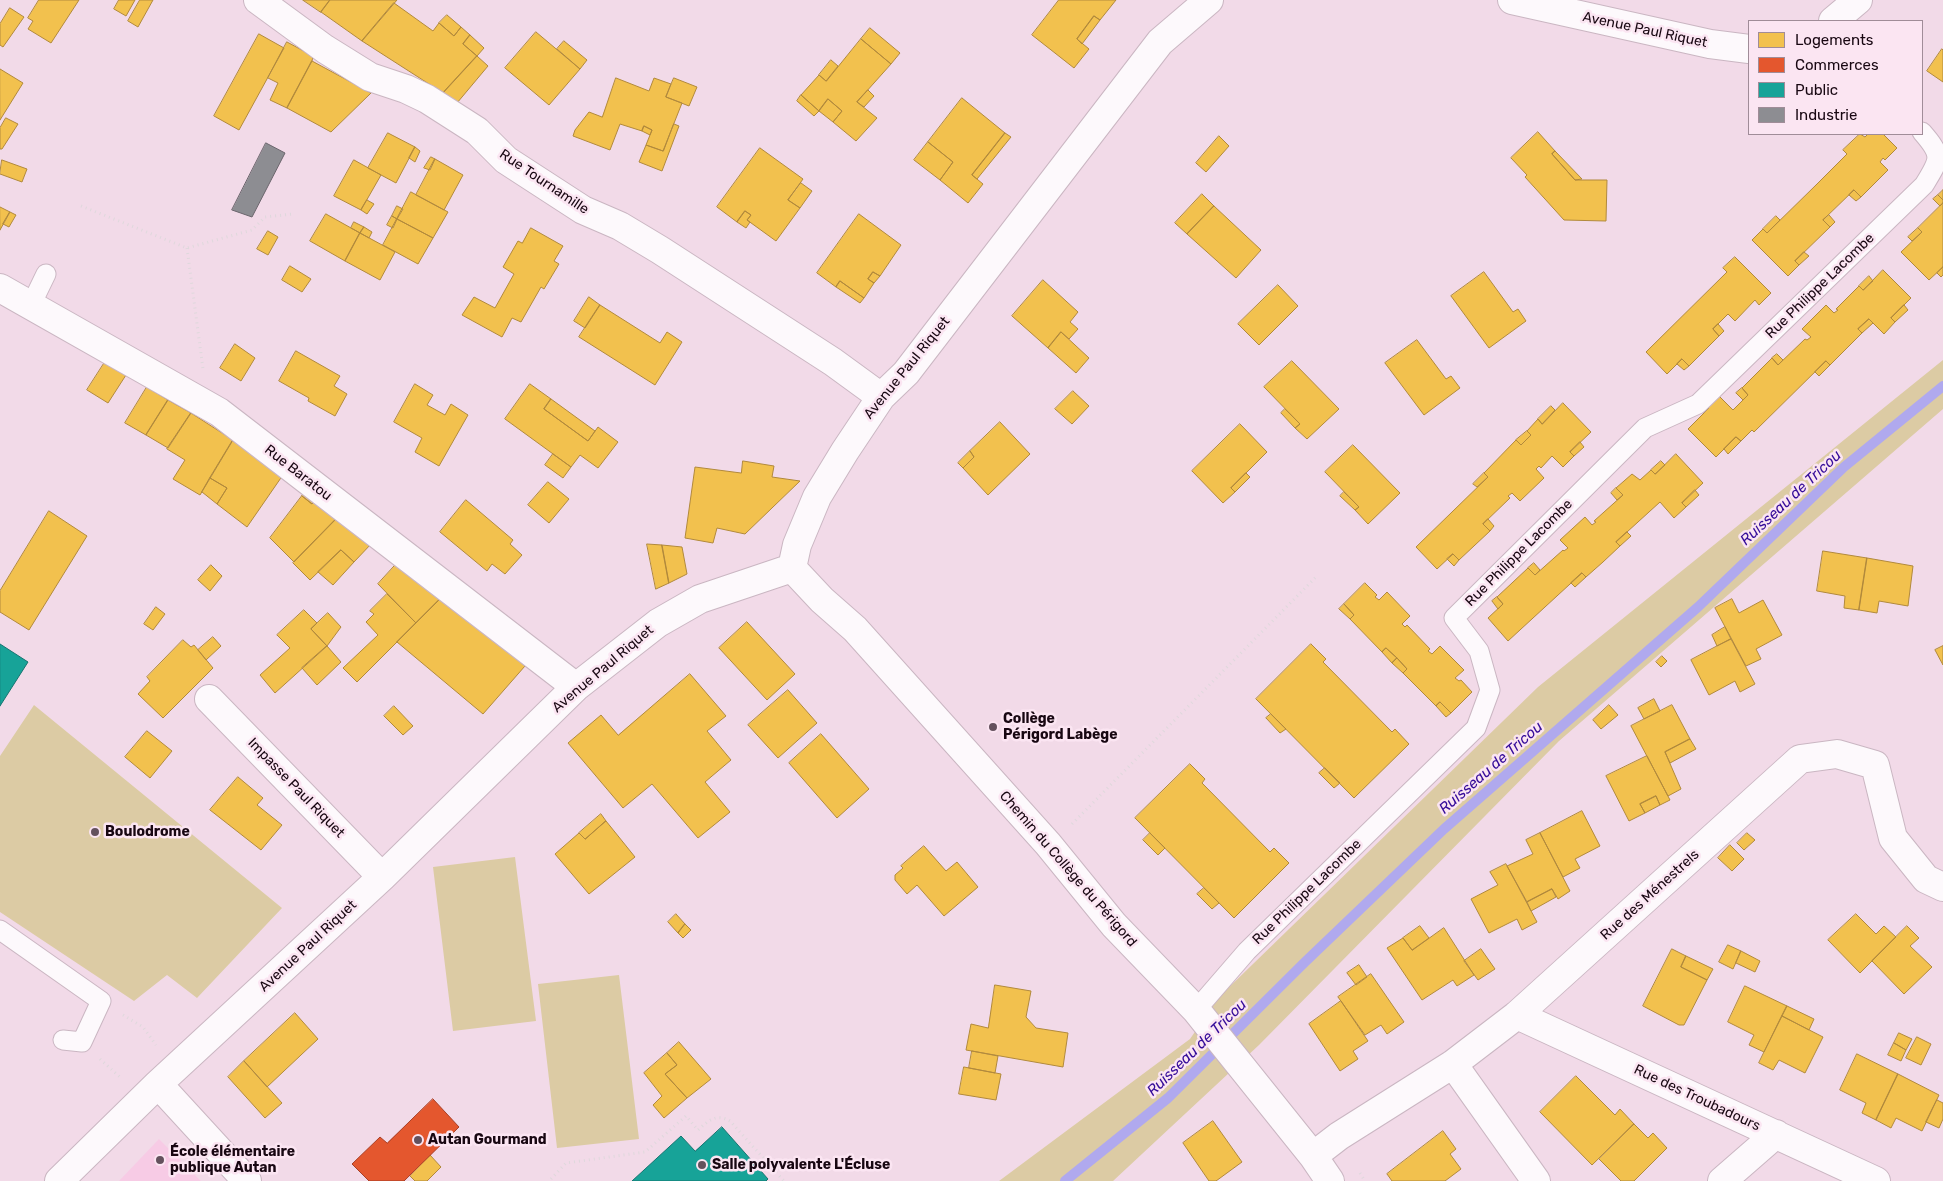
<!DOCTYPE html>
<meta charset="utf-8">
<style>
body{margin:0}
#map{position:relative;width:1943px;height:1181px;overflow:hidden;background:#f2dae8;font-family:Rubik,sans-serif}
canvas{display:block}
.legend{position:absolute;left:1748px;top:20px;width:175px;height:115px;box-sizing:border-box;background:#fbe5f2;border:1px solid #a08c98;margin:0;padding:6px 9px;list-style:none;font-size:15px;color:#180712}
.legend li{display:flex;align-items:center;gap:10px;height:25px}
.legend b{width:25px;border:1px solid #a08c98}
</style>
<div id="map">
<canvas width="1943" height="1181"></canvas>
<ul class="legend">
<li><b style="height:14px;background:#f2c14e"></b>Logements</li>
<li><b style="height:14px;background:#e4572e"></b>Commerces</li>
<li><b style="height:14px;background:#17a398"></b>Public</li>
<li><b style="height:14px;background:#8d8d92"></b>Industrie</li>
</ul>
</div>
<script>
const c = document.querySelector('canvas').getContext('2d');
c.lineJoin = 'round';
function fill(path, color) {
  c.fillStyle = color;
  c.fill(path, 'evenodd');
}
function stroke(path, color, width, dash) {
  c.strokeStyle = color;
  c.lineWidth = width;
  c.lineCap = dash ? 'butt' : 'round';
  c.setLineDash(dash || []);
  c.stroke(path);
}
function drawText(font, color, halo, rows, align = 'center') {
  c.font = font + ' Rubik,sans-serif';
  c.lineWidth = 5;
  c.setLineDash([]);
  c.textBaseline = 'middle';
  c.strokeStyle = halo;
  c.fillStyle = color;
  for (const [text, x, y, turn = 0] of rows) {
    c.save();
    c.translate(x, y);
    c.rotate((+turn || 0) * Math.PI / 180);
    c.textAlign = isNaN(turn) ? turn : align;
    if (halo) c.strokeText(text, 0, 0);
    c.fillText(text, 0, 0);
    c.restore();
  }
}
const built = new Path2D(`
 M159 1139 201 1181H119Z`);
const green = new Path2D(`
 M1943 360V409L1559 741 1259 1045 1113 1181H999L1190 1039 1218 998 1538 687Z
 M34 705 282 908 197 998 167 975 134 1001 0 912V756Z
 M515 857 536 1021 453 1031 433 867Z
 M619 975 639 1139 557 1148 538 984Z`);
const homes = new Path2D(`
 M39 0H79L51 43 28 29 33 21 28 18Z
 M119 0H135L126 16 114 9Z
 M140 0H153L138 27 128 21Z
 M303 0H330L321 12Z
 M330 0H397L362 41 321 12Z
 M1059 0H1116L1100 20 1094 16 1077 39 1089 49 1074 68 1032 35Z
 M394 3 433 31 439 23 454 36 461 27 470 35 463 44 477 56 443 93 362 41Z
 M10 8 24 17 3 47 0 45V24Z
 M447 15 461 27 454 36 439 23Z
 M1094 16 1100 20 1082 44 1077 39Z
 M870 28 900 53 891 64 861 39Z
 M536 32 580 69 549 105 505 68Z
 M259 34 284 48 239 130 214 116Z
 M470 35 484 48 477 56 463 44Z
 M861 39 891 64 857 102 877 118 856 141 833 122 842 111 828 99 819 111 801 95 819 75 826 81Z
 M564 41 587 60 580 69 557 49Z
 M287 42 313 56 312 61 287 108 270 100 278 83 268 78Z
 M1942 49 1943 50V82L1927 71Z
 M477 56 488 66 457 103 443 93Z
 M831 60 838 66 826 81 819 75Z
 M312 61 371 93 331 132 287 108Z
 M0 69 23 83 0 120Z
 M616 78 649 91 654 78 671 84 666 97 682 103 663 151 646 145 652 130 644 126 642 131 620 124 610 150 573 136 575 130 589 112 602 117Z
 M674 78 697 87 689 106 666 97Z
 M868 90 874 96 864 107 857 102Z
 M801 95 819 111 814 116 797 101Z
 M962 98 1005 133 972 175 983 184 968 203 940 180 953 162 928 142Z
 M828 99 842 111 833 122 819 111Z
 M6 118 18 124 2 149H0V128Z
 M674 124 679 126 662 171 639 162 646 145 663 151Z
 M644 126 652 130 650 135 642 131Z
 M1538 132 1555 151 1552 154 1575 180H1607L1606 221 1564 220 1525 177 1527 175 1511 158Z
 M388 133 415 147 396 183 368 168Z
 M1005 133 1011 137 977 179 972 175Z
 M1860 134 1865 137 1868 134H1883L1897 148 1885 160 1883 158 1880 162 1888 170 1861 197 1854 190 1823 220 1830 227 1795 261 1799 265 1788 276 1752 240 1763 229 1767 233 1817 184 1847 154 1843 150Z
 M1219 136 1229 146 1206 172 1196 163Z
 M928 142 953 162 940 180 914 160Z
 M415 147 420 151 415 162 409 158Z
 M760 148 803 179 788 200 800 208 776 241 747 220 751 215 745 211 737 222 717 207Z
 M1555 151 1582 179 1575 180 1552 154Z
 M431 157 435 159 430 170 424 168Z
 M435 159 463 175 444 210 416 195Z
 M2 160 27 169 22 182 0 174Z
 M354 160 381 175 361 210 334 196Z
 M801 183 812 191 800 208 788 200Z
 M1854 190 1861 197 1856 201 1849 195Z
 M1943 190V200L1938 195Z
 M411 192 448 212 433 238 397 219Z
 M1202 194 1214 206 1187 234 1175 223Z
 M1938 195 1943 200V203L1940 206 1933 199Z
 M367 200 374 204 367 214 361 210Z
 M1943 203V267L1929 280 1901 252 1922 232 1918 228Z
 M397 206 403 209 397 219 392 216Z
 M1214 206 1261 250 1236 278 1187 234Z
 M0 207 10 212 0 230Z
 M745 211 751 215 747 220 750 222 746 228 737 222Z
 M10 212 16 215 9 227 3 224Z
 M326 214 360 233 345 261 310 241Z
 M859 214 901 245 880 276 873 272 868 279 874 283 864 298 840 281 836 287 817 273Z
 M1829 215 1835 222 1830 227 1823 220Z
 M392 216 397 219 393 228 387 225Z
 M1776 216 1780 220 1767 233 1763 229Z
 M397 219 433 238 418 264 383 245Z
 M354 222 364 227 360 233 351 228Z
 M364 227 372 232 369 238 360 233Z
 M531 228 563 246 554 261 559 264 544 289 541 287 521 322 512 318 502 337 462 315 474 297 495 308 514 274 503 267 518 241 522 243Z
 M1918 228 1922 232 1912 241 1908 237Z
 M268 231 278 237 268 255 257 249Z
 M360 233 395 252 380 280 345 261Z
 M1804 252 1809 256 1799 265 1795 261Z
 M1735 257 1771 293 1759 305 1755 300 1735 321 1728 314 1713 329 1719 336 1689 366 1682 359 1667 374 1646 352 1727 272 1723 268Z
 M290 266 311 279 302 292 282 280Z
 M1943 267V275L1941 277 1937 273Z
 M1883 270 1911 298 1891 318 1895 322 1884 334 1869 319 1858 329 1862 333 1830 365 1826 361 1754 432 1752 430 1741 441 1736 437 1716 457 1688 429 1709 408 1705 404 1716 393 1733 410 1748 395 1742 388 1772 358 1778 365 1805 339 1807 340 1811 337 1802 329 1826 305 1834 313 1838 310 1836 309 1859 286 1863 290Z
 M873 272 880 276 874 283 868 279Z
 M1484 272 1513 312 1518 309 1526 321 1489 348 1451 296Z
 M1869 276 1873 281 1863 290 1859 286Z
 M1043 280 1078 312 1070 322 1078 329 1069 339 1061 332 1048 348 1012 316Z
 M840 281 864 298 860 303 836 287Z
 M1278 285 1298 306 1259 345 1238 324Z
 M589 297 600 305 585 328 574 321Z
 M600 305 660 343 667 332 682 342 655 385 579 337Z
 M1904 305 1908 310 1895 322 1891 318Z
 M1869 319 1873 323 1862 333 1858 329Z
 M1718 324 1724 331 1719 336 1713 329Z
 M1061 332 1089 358 1076 373 1048 348Z
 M1417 340 1446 379 1451 376 1460 388 1424 415 1385 363Z
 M235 344 255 358 241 381 220 368Z
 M296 351 340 376 334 386 347 394 335 416 308 401 309 398 279 381Z
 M1777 354 1783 360 1778 365 1772 358Z
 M1682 359 1689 366 1684 370 1677 364Z
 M1292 361 1339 409 1307 439 1295 428 1300 424 1264 387Z
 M1826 361 1830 365 1819 376 1815 372Z
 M105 362 126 375 108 403 87 390Z
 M415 384 433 395 427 405 445 415 451 404 468 415 439 466 415 452 422 438 394 422Z
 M530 384 551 399 544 409 588 441 598 427 618 442 598 468 580 455 571 467 505 419Z
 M147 387 168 400 146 435 125 423Z
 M1742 388 1748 395 1743 400 1736 393Z
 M1073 391 1089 406 1072 424 1055 409Z
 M551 399 595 431 588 441 544 409Z
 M168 400 191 413 168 448 146 435Z
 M1563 403 1591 432 1570 452 1574 456 1563 467 1552 456 1541 468 1539 466 1536 469 1544 478 1520 501 1512 493 1508 496 1510 498 1483 524 1490 531 1459 560 1453 554 1437 569 1416 547 1488 477 1484 473 1516 440 1521 445 1531 435 1527 431 1538 419 1542 424Z
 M1551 406 1555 410 1542 424 1538 419Z
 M1285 409 1300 424 1295 428 1281 413Z
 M191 413 233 440 200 495 173 479 185 460 167 449Z
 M1000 422 1030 454 988 495 963 468 974 457 970 451Z
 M1240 424 1267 452 1231 488 1235 492 1223 503 1192 471Z
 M1527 431 1531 435 1521 445 1516 440Z
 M1736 437 1741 441 1728 454 1724 449Z
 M233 440 285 472 247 527 217 504 227 488 210 478Z
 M1580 442 1584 447 1574 456 1570 452Z
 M1353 445 1400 493 1368 524 1355 510 1359 507 1325 472Z
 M970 451 974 457 963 468 958 463Z
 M553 454 571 467 563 478 545 465Z
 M1676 454 1703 483 1682 503 1686 507 1674 518 1660 502 1616 542 1620 546 1603 562 1586 577 1582 573 1508 641 1488 618 1503 604 1497 597 1528 568 1535 575 1563 550 1564 551 1568 548 1560 540 1585 517 1592 525 1596 522 1594 521 1623 495 1616 488 1632 474 1640 480 1651 470 1655 474Z
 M743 461 774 466 772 477 800 481 745 534 717 528 713 543 685 538 695 467 741 473Z
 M1661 461 1665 465 1655 474 1651 470Z
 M1246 473 1250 477 1235 492 1231 488Z
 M1484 473 1488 477 1477 487 1473 484Z
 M210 478 227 488 217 504 202 492Z
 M548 482 569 499 549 523 528 505Z
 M1616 488 1623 495 1617 500 1611 493Z
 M307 490 317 497 312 504 302 496Z
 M1695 490 1699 495 1686 507 1682 503Z
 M1344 492 1359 507 1355 510 1340 496Z
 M302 496 312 504 317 497 340 515 294 562 270 538Z
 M466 500 513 540 510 544 522 555 505 574 492 564 487 571 440 532Z
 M49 511 87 536 29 630 0 612V591Z
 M340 515 372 543 354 562 341 550 310 580 293 563Z
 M1488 519 1494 526 1490 531 1483 524Z
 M1627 532 1631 536 1620 546 1616 542Z
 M647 544 662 545 669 583 656 589Z
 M662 545 682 547 687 574 669 583Z
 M341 550 354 562 333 585 318 572Z
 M1823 551 1867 558 1859 610 1844 608 1845 596 1817 591Z
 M1453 554 1459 560 1454 566 1447 559Z
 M1867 558 1913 566 1908 606 1879 601 1877 613 1859 610Z
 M400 560 443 596 416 623 378 584Z
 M1534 563 1540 570 1535 575 1528 568Z
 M211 565 222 576 210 591 198 580Z
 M1582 573 1586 577 1575 587 1571 583Z
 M1365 583 1377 595 1375 597 1379 600 1387 592 1410 616 1402 624 1405 627 1407 625 1430 649 1428 651 1432 654 1440 646 1464 670 1455 678 1459 681 1461 680 1472 692 1451 713 1440 702 1436 706 1403 673 1407 669 1397 658 1386 648 1382 652 1350 619 1354 615 1344 604Z
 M387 594 416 623 357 682 343 668 378 635 366 622 374 614 370 611Z
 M443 596 525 666 483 714 397 642Z
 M1497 597 1503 604 1498 609 1492 601Z
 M1732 599 1739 613 1763 600 1782 635 1756 649 1761 659 1746 666 1715 608Z
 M1344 604 1354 615 1350 619 1339 609Z
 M156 607 165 614 153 630 144 624Z
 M304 610 317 623 311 629 327 646 275 693 260 675 290 648 277 635Z
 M328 613 341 627 327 646 311 629Z
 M747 622 795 674 767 700 719 648Z
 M1725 627 1731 639 1717 646 1712 635Z
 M213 637 221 646 206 660 198 650Z
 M1731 639 1755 684 1740 692 1735 681 1709 695 1691 660Z
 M183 640 191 647 194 645 213 668 163 718 138 694 150 681 147 677Z
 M1311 644 1326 659 1323 662 1392 732 1395 729 1409 744 1354 798 1256 699Z
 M327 646 341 662 317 685 302 668Z
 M1943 646V665L1935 650Z
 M1386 648 1397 658 1392 663 1382 652Z
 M1662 656 1667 661 1661 667 1656 662Z
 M1397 658 1407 669 1403 673 1392 663Z
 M690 674 726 716 707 731 731 760 705 782 730 812 698 838 652 784 623 808 568 743 601 715 618 735Z
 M788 690 817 723 778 758 748 725Z
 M1654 699 1660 711 1644 719 1638 708Z
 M1440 702 1451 713 1446 717 1436 706Z
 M1609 705 1618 715 1601 729 1593 720Z
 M1672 705 1690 739 1665 752 1681 789 1668 796 1631 726Z
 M394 706 413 726 403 735 384 716Z
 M1271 714 1286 729 1280 733 1266 718Z
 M147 731 172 751 150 778 125 757Z
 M821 734 869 789 837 818 789 763Z
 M1690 739 1696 749 1670 763 1665 752Z
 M1647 756 1670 800 1660 805 1656 796 1640 804 1645 813 1629 821 1606 776Z
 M1190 764 1205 779 1202 783 1270 852 1274 848 1289 863 1234 918 1135 818Z
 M1325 768 1340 783 1334 788 1319 773Z
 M238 777 263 798 257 805 282 825 261 850 210 810Z
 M1656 796 1660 805 1645 813 1640 804Z
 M1582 811 1600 846 1575 859 1580 868 1563 877 1540 833Z
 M601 814 606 821 585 839 579 833Z
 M606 821 635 857 589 894 555 854 579 833 585 839Z
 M1150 833 1165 848 1158 855 1143 840Z
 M1540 833 1570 891 1558 899 1552 889 1527 902 1507 866 1533 854 1526 840Z
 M1747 833 1755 840 1744 850 1737 843Z
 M1730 845 1744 859 1732 871 1718 858Z
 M924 846 946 871 957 862 978 887 944 916 917 885 907 894 895 880V875L903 868 901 866Z
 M1506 864 1537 922 1522 930 1517 919 1489 933 1471 899 1498 885 1490 872Z
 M1204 888 1219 903 1212 909 1197 894Z
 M1552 889 1556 897 1531 911 1527 902Z
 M676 914 685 924 678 933 668 922Z
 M1856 914 1876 934 1884 926 1896 937 1860 973 1828 940Z
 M685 924 691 930 683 938 678 933Z
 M1420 926 1429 938 1412 950 1403 938Z
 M1907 926 1919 938 1910 946 1932 967 1904 994 1872 961Z
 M1444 928 1474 975 1457 986 1453 980 1422 1000 1387 948 1403 938 1412 950Z
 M1728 945 1741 951 1733 969 1719 962Z
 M1481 949 1495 969 1478 980 1464 961Z
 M1672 949 1686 956 1681 967 1707 980 1684 1025H1679L1643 1006Z
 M1741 951 1760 961 1755 972 1736 963Z
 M1686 956 1713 969 1707 980 1681 967Z
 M1359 965 1367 977 1356 985 1347 973Z
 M1371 974 1404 1022 1387 1034 1381 1025 1365 1035 1338 997Z
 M995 985 1031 991 1026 1017 1036 1028 1068 1033 1063 1067 966 1050 971 1024 988 1028Z
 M1745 986 1787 1006 1764 1052 1749 1045 1754 1035 1728 1022Z
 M1341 1001 1368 1041 1353 1051 1358 1059 1340 1071 1309 1024Z
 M1787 1006 1814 1019 1809 1030 1782 1016Z
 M295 1013 318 1039 267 1087 244 1061Z
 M1782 1016 1823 1037 1805 1073 1779 1060 1773 1070 1759 1063Z
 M1899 1033 1912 1039 1906 1050 1894 1043Z
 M1917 1037 1931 1044 1921 1065 1906 1058Z
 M679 1042 711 1079 687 1098 665 1074 677 1065 667 1053Z
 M1894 1043 1906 1050 1901 1061 1888 1055Z
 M972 1051 998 1056 995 1073 969 1068Z
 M667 1053 677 1065 665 1074 687 1098 664 1118 653 1105 662 1096 644 1073Z
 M1857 1054 1898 1074 1876 1120 1862 1113 1866 1103 1840 1090Z
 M244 1061 282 1103 265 1118 228 1077Z
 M964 1067 1001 1074 996 1100 959 1094Z
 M1898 1074 1939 1095 1922 1131 1896 1118 1891 1128 1876 1120Z
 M1576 1076 1615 1115 1620 1109 1634 1124 1592 1165 1540 1112Z
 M1937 1100 1943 1103V1119L1939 1128 1926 1122Z
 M1213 1121 1242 1162 1216 1181H1209L1183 1143Z
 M1634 1124 1648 1138 1653 1133 1667 1148 1634 1181H1621L1599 1159Z
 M1443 1131 1456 1149 1450 1154 1461 1169 1445 1181H1392L1387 1174Z
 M430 1155 441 1167 427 1181H415L410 1176Z`);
const shops = new Path2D(`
 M433 1099 459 1127 404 1181H369L352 1164 380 1137 387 1143Z`);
const public = new Path2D(`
 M0 644 28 662 0 706Z
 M722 1127 768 1179 766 1181H632L681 1136 695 1151Z`);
const industry = new Path2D(`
 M266 143 285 153 252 217 232 210Z`);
const stream = new Path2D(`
 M1065 1181 1168 1098 1305 962 1444 829 1698 607 1844 467 1943 386`);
const path = new Path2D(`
 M81 206 187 248 252 230 265 217 293 214
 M187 248 203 369
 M1072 824 1317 576
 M123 1015 143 1027 156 1045
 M100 1059 121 1078
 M1360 1173 1365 1181
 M551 1179 566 1163 645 1152 686 1116 698 1130C708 1121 716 1113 730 1121L784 1181`);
const lane = new Path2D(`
 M31 305 46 274
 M0 930 101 1001 82 1042 63 1040
 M1196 1010 1247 951 1476 728 1490 690 1479 651 1454 618 1645 428 1698 404 1924 185C1940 159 1943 156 1922 132`);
const street = new Path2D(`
 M258 0 325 49 370 77 406 89 427 99 477 131 506 160 583 210 620 226 660 250 833 362 881 397
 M1512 0 1710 44 1749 49
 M1833 21 1858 0
 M0 288 219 412 576 687
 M792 568 822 600 855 629 1048 844 1114 925 1196 1010 1313 1156 1330 1181
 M792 568 797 545 817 497 845 451 881 397 906 373 1160 42 1209 0
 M209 699 382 877
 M1517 1015 1876 1181
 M1453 1064 1536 1181
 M158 1084 247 1181
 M1313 1156 1339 1136 1453 1064 1517 1015 1800 759 1837 754 1875 765 1893 838 1926 879 1943 887
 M59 1181 158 1084 382 877 576 687 658 623 700 599 792 568
 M1722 1181 1776 1134`);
const markers = [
 [993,727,5,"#64515d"],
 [95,832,5,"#64515d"],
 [418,1140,5,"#64515d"],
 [160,1160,5,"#64515d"],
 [702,1165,5,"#64515d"]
];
const streetNames = [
 ["Avenue Paul Riquet",1645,30,12],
 ["Rue Tournamille",544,182,34],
 ["Rue Philippe Lacombe",1820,286,-44],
 ["Avenue Paul Riquet",907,368,-51],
 ["Rue Baratou",298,473,38],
 ["Rue Philippe Lacombe",1519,553,-45],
 ["Avenue Paul Riquet",603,669,-40],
 ["Impasse Paul Riquet",296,788,46],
 ["Chemin du Collège du Périgord",1068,869,49],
 ["Rue Philippe Lacombe",1307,892,-44],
 ["Rue des Ménestrels",1650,895,-42],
 ["Avenue Paul Riquet",308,946,-43],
 ["Rue des Troubadours",1697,1098,25]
];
const poiNames = [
 ["Collège",1003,719],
 ["Périgord Labège",1003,735],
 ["Boulodrome",105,832],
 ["Autan Gourmand",428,1140],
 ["École élémentaire",170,1152],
 ["publique Autan",170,1168],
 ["Salle polyvalente L'Écluse",712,1165]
];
const waterNames = [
 ["Ruisseau de Tricou",1791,498,-43],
 ["Ruisseau de Tricou",1491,768,-41],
 ["Ruisseau de Tricou",1197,1048,-44]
];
fill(built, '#f7cbe5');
fill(green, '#dccba4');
fill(homes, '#f2c14e');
stroke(homes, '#b1893c', 1);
fill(shops, '#e4572e');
stroke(shops, '#a73f26', 1);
fill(public, '#17a398');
stroke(public, '#177470', 1);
fill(industry, '#8d8d92');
stroke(industry, '#6a656c', 1);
stroke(stream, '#b0a9ee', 10);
stroke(lane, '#cab6c2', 21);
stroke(street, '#cab6c2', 30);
stroke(path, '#dfd8dc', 3, [1, 4]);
stroke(lane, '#fdf9fc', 19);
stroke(street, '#fdf9fc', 28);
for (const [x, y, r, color] of markers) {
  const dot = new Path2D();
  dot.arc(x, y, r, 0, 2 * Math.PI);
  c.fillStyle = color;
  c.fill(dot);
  stroke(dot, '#fbe5f2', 2);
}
drawText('14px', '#180712', '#fbe5f2', streetNames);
drawText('bold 14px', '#180712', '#fbe5f2', poiNames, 'left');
drawText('italic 15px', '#350c99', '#fbe5f2', waterNames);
</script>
